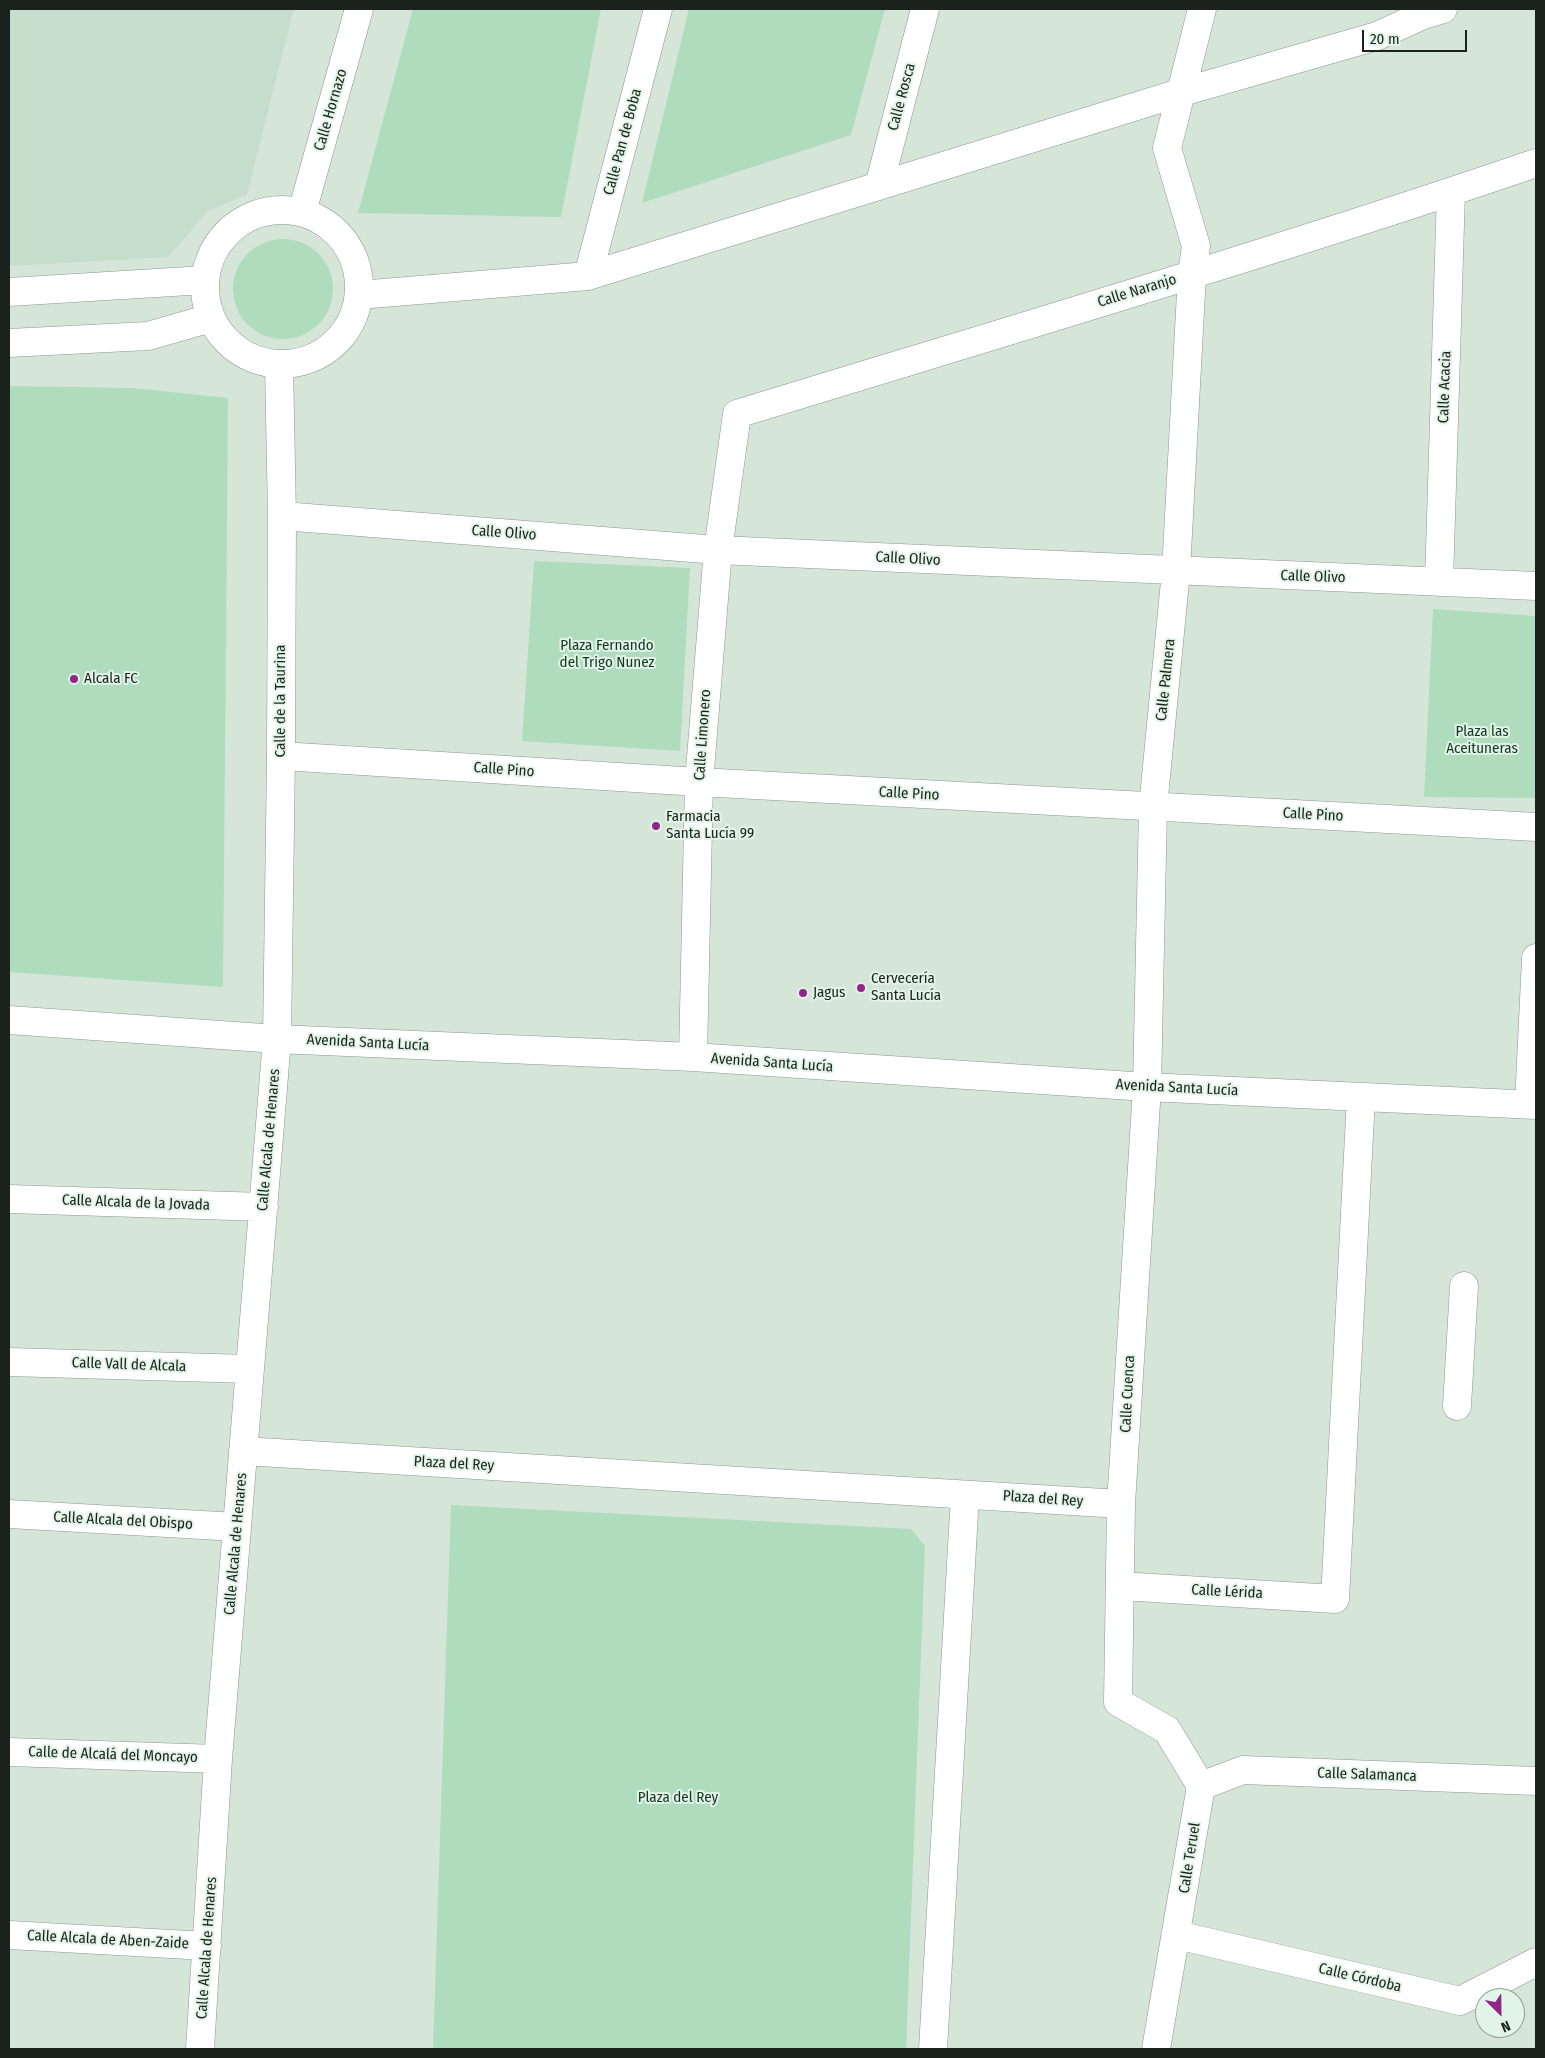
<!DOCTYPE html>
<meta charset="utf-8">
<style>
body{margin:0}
#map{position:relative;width:1545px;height:2058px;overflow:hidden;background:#d5e6d9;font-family:"Fira Sans Condensed",sans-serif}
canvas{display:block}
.frame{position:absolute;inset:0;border:10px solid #1b211d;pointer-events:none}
.north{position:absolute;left:1475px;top:1988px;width:50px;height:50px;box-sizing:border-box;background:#e2f4e7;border:1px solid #92a096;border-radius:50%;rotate:157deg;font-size:14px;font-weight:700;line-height:20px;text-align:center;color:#1b211d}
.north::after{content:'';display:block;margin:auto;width:18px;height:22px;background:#912588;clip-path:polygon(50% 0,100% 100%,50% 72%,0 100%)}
.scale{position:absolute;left:1362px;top:30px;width:105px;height:22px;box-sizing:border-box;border:2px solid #1b211d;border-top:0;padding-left:6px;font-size:15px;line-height:18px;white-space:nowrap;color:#1b211d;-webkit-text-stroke:4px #e2f4e7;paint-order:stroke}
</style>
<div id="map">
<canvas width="1545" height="2058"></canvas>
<div class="frame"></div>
<div class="north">N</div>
<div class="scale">20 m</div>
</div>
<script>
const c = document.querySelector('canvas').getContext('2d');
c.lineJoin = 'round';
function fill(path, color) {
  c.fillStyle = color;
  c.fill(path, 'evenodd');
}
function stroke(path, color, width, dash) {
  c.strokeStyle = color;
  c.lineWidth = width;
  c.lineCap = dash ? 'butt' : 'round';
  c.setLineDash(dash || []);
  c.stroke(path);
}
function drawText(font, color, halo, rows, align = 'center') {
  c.font = font + ' "Fira Sans Condensed",sans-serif';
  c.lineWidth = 4;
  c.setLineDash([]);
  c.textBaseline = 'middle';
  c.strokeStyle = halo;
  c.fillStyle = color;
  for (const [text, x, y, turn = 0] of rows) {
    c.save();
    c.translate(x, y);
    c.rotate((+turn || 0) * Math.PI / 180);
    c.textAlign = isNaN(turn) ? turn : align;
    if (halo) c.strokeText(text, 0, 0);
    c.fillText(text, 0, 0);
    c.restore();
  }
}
const built = new Path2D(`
 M9 9H294L247 194 207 212 168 257 9 266Z`);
const green = new Path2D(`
 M413 9H601L561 217 358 213Z
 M689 9H885L851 135 642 203Z
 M233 289a50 50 0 1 1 100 0a50 50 0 1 1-100 0Z
 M9 386 133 388 228 398 223 987 9 972Z
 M534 561 690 568 680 751 522 741Z
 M1433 609 1536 616V798L1424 797Z
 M451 1505 911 1529 925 1546 906 2049H433Z`);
const minor = new Path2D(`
 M879 186 925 9
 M205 287a77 77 0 1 1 154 0a77 77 0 1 1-154 0Z
 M302 212 359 9
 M588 276 658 9
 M9 292 205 280
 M359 295 588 276 1179 93 1377 36 1423 15 1443 9
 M9 343 148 336 211 318
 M282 516 718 550 1536 586
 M1439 582 1451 192
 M281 756 699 782 1536 827
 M9 1020 277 1039 693 1057 1147 1087 1536 1105
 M693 1057 699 782 718 550 737 414C1004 332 1272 253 1536 163
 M1529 1104 1536 958
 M9 1199 264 1207
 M9 1362 249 1369
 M1457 1406 1464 1286
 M243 1451 1121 1504
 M9 1514 237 1527
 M1120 1586 1335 1599 1361 1097
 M9 1752 218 1759
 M1201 1786 1243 1770 1536 1781
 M9 1935 207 1946
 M1177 1935 1460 2001 1536 1962
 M200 2049 218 1759 277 1039 281 756 282 516 279 364
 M933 2049 965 1495
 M1156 2049 1201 1786 1167 1730 1118 1702 1121 1504 1147 1087 1153 807 1176 571 1192 274 1196 246 1167 148 1202 9`);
const markers = [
 [74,679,5,"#912588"],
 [656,826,5,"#912588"],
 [861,988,5,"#912588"],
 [803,993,5,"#912588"]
];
const streetNames = [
 ["Calle Rosca",902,97,-75],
 ["Calle Hornazo",331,110,-74],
 ["Calle Pan de Boba",623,142,-75],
 ["Calle Naranjo",1137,291,-17],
 ["Calle Acacia",1445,387,-88],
 ["Calle Olivo",504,533,4],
 ["Calle Olivo",908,559,3],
 ["Calle Olivo",1313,577,2],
 ["Calle Palmera",1166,680,-84],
 ["Calle de la Taurina",281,701,-90],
 ["Calle Limonero",703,735,-86],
 ["Calle Pino",504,770,4],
 ["Calle Pino",909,794,3],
 ["Calle Pino",1313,815,3],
 ["Avenida Santa Lucía",368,1043,3],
 ["Avenida Santa Lucía",772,1063,4],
 ["Avenida Santa Lucía",1177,1088,3],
 ["Calle Alcala de Henares",269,1140,-85],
 ["Calle Alcala de la Jovada",136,1203,2],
 ["Calle Vall de Alcala",129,1365,2],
 ["Calle Cuenca",1128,1394,-87],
 ["Plaza del Rey",454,1464,3],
 ["Plaza del Rey",1043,1499,4],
 ["Calle Alcala del Obispo",123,1521,3],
 ["Calle Alcala de Henares",236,1544,-85],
 ["Calle Lérida",1227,1592,3],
 ["Calle de Alcalá del Moncayo",113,1755,2],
 ["Calle Salamanca",1367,1775,2],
 ["Calle Teruel",1190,1858,-81],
 ["Calle Alcala de Aben-Zaide",108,1940,3],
 ["Calle Alcala de Henares",207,1948,-86],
 ["Calle Córdoba",1360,1978,13]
];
const parkNames = [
 ["Plaza Fernando",607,646],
 ["del Trigo Nunez",607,663],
 ["Plaza las",1482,732],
 ["Aceituneras",1482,749],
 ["Plaza del Rey",678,1798]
];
const poiNames = [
 ["Alcala FC",84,679],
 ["Farmacia",666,817],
 ["Santa Lucía 99",666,834],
 ["Cervecería",871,979],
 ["Santa Lucía",871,996],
 ["Jagus",813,993]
];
fill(built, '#c5ddcb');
fill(green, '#afdcbc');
stroke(minor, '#88988c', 29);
stroke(minor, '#fff', 28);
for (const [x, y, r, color] of markers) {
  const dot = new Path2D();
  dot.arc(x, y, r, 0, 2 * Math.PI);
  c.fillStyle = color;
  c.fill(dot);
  stroke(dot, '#e2f4e7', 2);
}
drawText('15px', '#1b211d', '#e2f4e7', streetNames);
drawText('15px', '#113720', '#e2f4e7', parkNames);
drawText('15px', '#1b211d', '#e2f4e7', poiNames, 'left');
</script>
